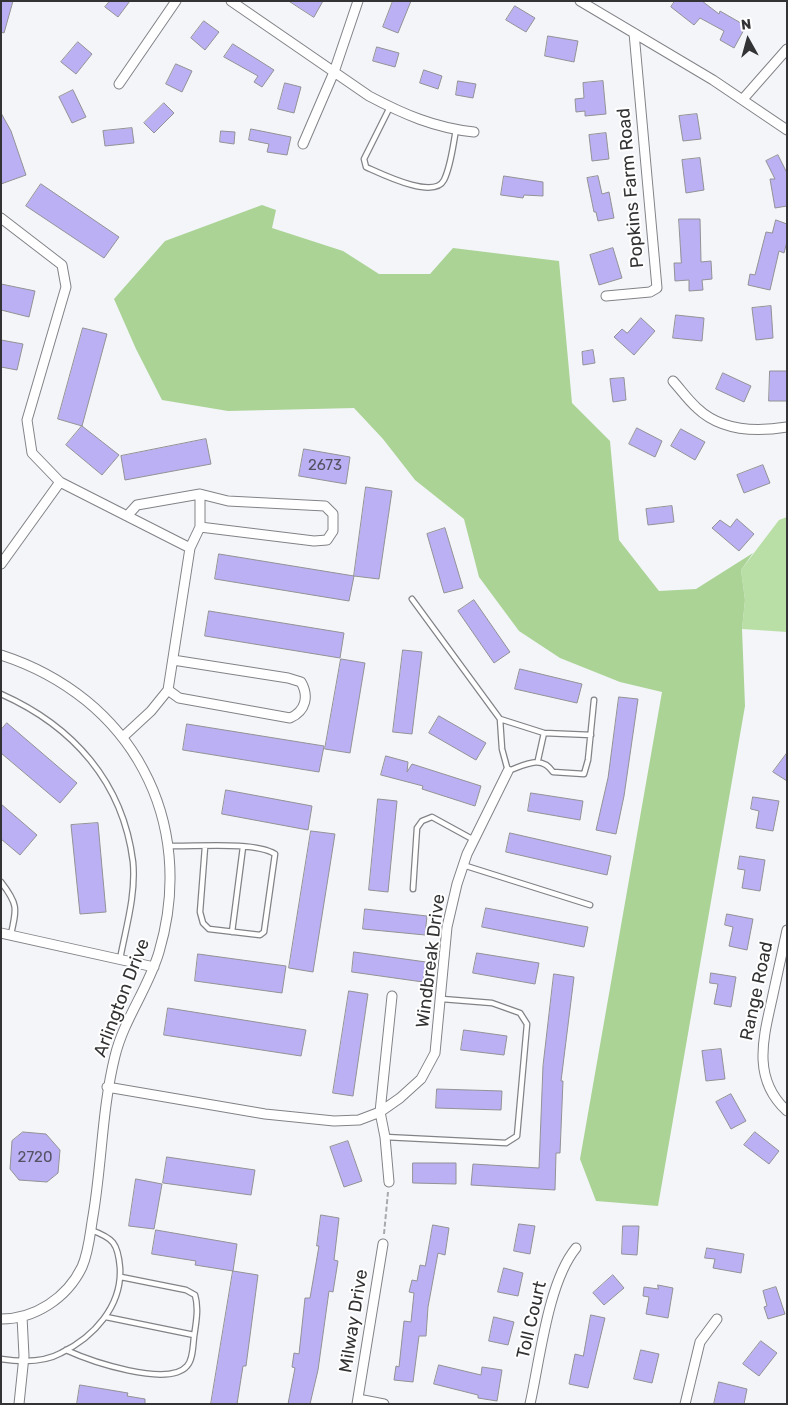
<!DOCTYPE html>
<style>
body{margin:0}
#map{position:relative;width:788px;height:1405px;overflow:hidden;background:#f3f5f9;font-family:Rubik,sans-serif}
canvas{display:block}
.frame{position:absolute;inset:0;border:2px solid #333335;pointer-events:none}
.north{position:absolute;left:723px;top:15px;width:50px;height:50px;-webkit-text-stroke:4px #fff;paint-order:stroke;rotate:353deg;font-size:14px;font-weight:700;line-height:20px;text-align:center;color:#333335}
.north::after{content:'';display:block;margin:auto;width:18px;height:22px;background:#333335;clip-path:polygon(50% 0,100% 100%,50% 72%,0 100%)}
</style>
<div id="map">
<canvas width="788" height="1405"></canvas>
<div class="frame"></div>
<div class="north">N</div>
</div>
<script>
const c = document.querySelector('canvas').getContext('2d');
c.lineJoin = 'round';
function fill(path, color) {
  c.fillStyle = color;
  c.fill(path, 'evenodd');
}
function stroke(path, color, width, dash) {
  c.strokeStyle = color;
  c.lineWidth = width;
  c.lineCap = dash ? 'butt' : 'round';
  c.setLineDash(dash || []);
  c.stroke(path);
}
function drawText(font, color, halo, rows, align = 'center') {
  c.font = font + ' Rubik,sans-serif';
  c.lineWidth = 4;
  c.setLineDash([]);
  c.textBaseline = 'middle';
  c.strokeStyle = halo;
  c.fillStyle = color;
  for (const [text, x, y, turn = 0] of rows) {
    c.save();
    c.translate(x, y);
    c.rotate((+turn || 0) * Math.PI / 180);
    c.textAlign = isNaN(turn) ? turn : align;
    if (halo) c.strokeText(text, 0, 0);
    c.fillText(text, 0, 0);
    c.restore();
  }
}
const green = new Path2D(`
 M787 517V632L742 629 745 600 741 570 779 520Z`);
const forest = new Path2D(`
 M262 205 276 210 272 228 343 251 379 274H430L453 248 559 261 572 403 610 441 619 540 659 591 696 589 753 553 741 570 745 600 742 629 745 706 658 1206 596 1201 580 1159 662 692 620 682 560 658 519 631 479 577 464 519 415 480 383 439 354 408 228 411 162 400 136 349 114 299 165 241Z`);
const building = new Path2D(`
 M1 1H13L4 33 1 32Z
 M110 1H130L118 17 105 7Z
 M289 1H323L314 17Z
 M393 1H411L398 33 383 27Z
 M675 1H702L719 14 720 11 746 26 734 48 720 40 724 31 700 18 694 25 671 7Z
 M515 6 535 18 526 32 506 20Z
 M204 21 219 32 205 50 191 38Z
 M548 36 578 41 574 62 545 56Z
 M78 42 92 54 76 74 61 62Z
 M233 44 274 70 262 87 254 82 258 76 224 57Z
 M377 47 399 53 395 67 373 61Z
 M176 64 192 71 182 92 166 84Z
 M424 70 442 76 438 89 420 83Z
 M458 81 476 84 473 98 456 95Z
 M603 81 606 114 585 116V111L576 112 575 99 584 98 583 83Z
 M285 83 301 87 294 113 278 109Z
 M73 90 86 117 72 123 59 97Z
 M164 103 174 113 154 133 144 123Z
 M1 113 11 131 26 175 1 184Z
 M697 114 701 139 683 141 679 116Z
 M132 128 134 143 105 146 103 131Z
 M251 129 291 137 287 155 267 152 269 144 249 140Z
 M221 131 235 132 234 144 220 142Z
 M606 133 609 159 592 161 589 135Z
 M778 155 787 173V206L775 208 770 179H775L766 161Z
 M700 158 704 190 686 193 682 160Z
 M504 176 543 182V196L524 195 523 198 501 195Z
 M598 176 602 194 609 192 614 218 598 221 596 212H594L587 178Z
 M41 184 119 237 104 258 26 206Z
 M679 219H700L701 262 711 261 712 279 702 280 703 290 689 291V280L675 281 674 263H681Z
 M776 220 787 224V242L784 253 779 251 770 290 748 285 750 274 755 275 766 232 772 233Z
 M613 248 622 278 599 285 590 255Z
 M1 284 35 291 29 317 1 310Z
 M771 306 773 338 756 340 752 308Z
 M676 315 704 318 702 341 673 338Z
 M641 318 655 331 634 355 614 337 622 329 627 333Z
 M83 328 107 334 82 426 58 419Z
 M1 340 23 344 17 370 1 367Z
 M593 350 595 363 583 365 582 352Z
 M770 371H787V401H769Z
 M723 373 751 386 744 402 716 389Z
 M624 378 626 400 613 402 610 379Z
 M82 426 119 455 102 475 66 445Z
 M637 428 662 441 655 457 629 444Z
 M681 429 705 442 695 460 671 446Z
 M206 439 211 464 125 480 121 456Z
 M304 449 350 457 346 484 299 476Z
 M763 465 770 483 744 493 737 475Z
 M366 487 392 491 379 579 354 576Z
 M672 506 674 522 648 525 646 509Z
 M737 519 754 534 739 551 712 528 720 520 730 527Z
 M445 528 463 588 444 593 427 534Z
 M219 554 354 576 349 601 215 579Z
 M474 600 510 652 494 663 458 611Z
 M209 611 344 633 340 658 205 636Z
 M403 650 422 652 412 734 393 732Z
 M341 659 365 663 350 753 325 749Z
 M520 669 582 684 577 703 515 689Z
 M619 697 638 699 624 796 616 834 596 830 608 778Z
 M439 716 486 743 476 760 429 733Z
 M7 723 77 783 60 803 1 753V730Z
 M187 724 324 746 319 772 183 750Z
 M787 753V781L773 772Z
 M386 756 408 762 407 772 412 764 481 786 475 806 422 789 423 786 381 775Z
 M226 790 312 806 308 830 222 814Z
 M531 793 583 801 580 820 528 811Z
 M753 797 779 801 773 831 756 828 759 811 751 809Z
 M378 799 397 801 388 892 369 890Z
 M1 804 37 835 20 855 1 839Z
 M98 823 106 912 80 914 71 825Z
 M311 831 335 834 313 972 289 968Z
 M510 833 611 856 607 875 506 852Z
 M740 856 765 860 760 891 742 888 745 870 738 869Z
 M486 908 588 927 584 947 482 927Z
 M365 909 427 916 425 935 363 929Z
 M727 914 753 919 747 950 729 946 733 927 725 925Z
 M354 952 426 962 423 982 352 972Z
 M477 953 539 963 535 984 473 973Z
 M198 954 286 966 282 993 195 981Z
 M711 973 736 977 731 1007 714 1004 718 984 710 983Z
 M554 974 574 977 561 1081H563L560 1153H556L555 1190 471 1185 473 1164 539 1168 543 1066Z
 M349 991 368 994 353 1096 333 1093Z
 M168 1008 306 1030 301 1056 164 1035Z
 M464 1030 507 1036 504 1055 461 1050Z
 M721 1049 725 1079 706 1081 702 1051Z
 M437 1089 502 1091 501 1110 436 1108Z
 M731 1094 746 1121 731 1129 716 1102Z
 M23 1132 46 1134 60 1150 58 1173 47 1182 19 1180 10 1169 12 1141Z
 M755 1132 779 1151 769 1164 744 1145Z
 M348 1141 362 1181 344 1187 330 1147Z
 M167 1157 255 1170 251 1195 163 1183Z
 M413 1163H456V1184L413 1183Z
 M136 1179 162 1184 154 1229 129 1226Z
 M321 1215 339 1218 334 1260 338 1261 333 1292 329 1291 318 1370 310 1404H288L295 1368 292 1367 294 1353 299 1354 305 1298H310L319 1246H317Z
 M519 1224 535 1226 530 1254 514 1251Z
 M433 1225 449 1228 445 1255 438 1253 428 1307 426 1336H419L413 1382 394 1380 396 1366 399 1367 404 1321 411 1322 414 1293 409 1292 412 1280 417 1281 420 1265 425 1266Z
 M623 1226H639L637 1255 622 1254Z
 M156 1230 237 1244 233 1271 195 1265 196 1261 152 1254Z
 M707 1248 744 1254 741 1273 713 1268 715 1259 705 1258Z
 M504 1268 523 1273 518 1296 498 1292Z
 M233 1271 258 1275 246 1366H243L237 1404H211Z
 M613 1275 624 1288 604 1305 593 1293Z
 M658 1285 673 1288 668 1318 646 1314 649 1297 643 1296 644 1287 658 1289Z
 M776 1287 785 1314 768 1319 764 1307 767 1306 763 1291Z
 M591 1315 605 1318 588 1388 569 1384 575 1354 583 1356Z
 M494 1317 514 1322 508 1345 489 1341Z
 M761 1341 777 1353 759 1376 743 1364Z
 M641 1350 659 1354 652 1383 634 1379Z
 M439 1365 481 1375 482 1367 502 1370 497 1401 478 1398V1395L434 1384Z
 M719 1382 747 1389 744 1404H714Z
 M80 1385 128 1393 127 1396 145 1399V1404H77Z`);
const path = new Path2D(`
 M384 1234 388 1192`);
const lane = new Path2D(`
 M390 107 364 159 366 167C382 174 434 200 444 180 451 166 453 145 456 130
 M412 599 500 719 544 733 591 735
 M1 694C73 726 123 782 133 862 136 895 126 927 120 959
 M500 719 502 749 508 771C525 765 541 754 553 772L584 774 588 760 594 700
 M538 760 544 733
 M168 846C194 847 254 841 275 854L264 932 260 935 209 929 203 923 200 912 205 847
 M463 865 590 905
 M1 882C18 904 17 908 11 934
 M413 889 417 828 422 821 432 817 474 840
 M232 932 243 847
 M385 1137 506 1143 517 1136 527 1024 520 1013 492 1003 442 999
 M106 1317 194 1335
 M66 1350C90 1361 168 1388 187 1366 193 1360 193 1345 194 1337 196 1323 199 1308 195 1295L186 1290 121 1277
 M1 1359C21 1362 43 1363 61 1353 94 1337 122 1306 120 1268 118 1243 113 1238 91 1230`);
const street = new Path2D(`
 M231 1 369 96C403 114 435 128 474 132
 M580 1 713 80 787 130
 M119 84 176 1
 M743 99 787 49
 M303 144 334 72 358 1
 M1 218 62 265 66 287 27 420 32 453 60 482 190 548 168 690 151 711 124 736
 M606 296 650 292 657 288 634 33
 M673 381C681 390 688 400 697 408 721 431 757 432 787 427
 M127 516 137 505 200 494 228 501 325 506 333 514V531L327 540 314 541 200 527
 M190 548 200 527V494
 M1 564 60 482
 M1 655C131 697 198 820 159 952 148 989 124 1019 115 1056 102 1108 102 1163 93 1216 90 1233 89 1251 82 1267 67 1298 35 1319 1 1319
 M168 690 179 698 290 718C306 711 309 696 301 682L288 678 173 660
 M787 930C782 953 777 976 772 999 763 1039 752 1079 787 1111
 M1 933 154 967
 M107 1087 265 1114 334 1121 359 1120 380 1112 400 1098 421 1079 435 1053 447 927 457 884 467 854 508 771
 M389 1182 385 1137 380 1112 392 996
 M358 1399 384 1404
 M19 1404 24 1356 22 1317
 M357 1404 383 1244
 M530 1404C540 1359 548 1282 576 1248
 M685 1404 700 1342 717 1319`);
const numberNames = [
 ["2673",325,466],
 ["2720",35,1158]
];
const streetNames = [
 ["Popkins Farm Road",631,188,-95],
 ["Windbreak Drive",431,961,-83],
 ["Range Road",757,991,-78],
 ["Arlington Drive",122,998,-69],
 ["Toll Court",532,1320,-77],
 ["Milway Drive",354,1321,-81]
];
fill(green, '#b9dfa6');
fill(forest, '#aad395');
fill(building, '#bab0f3');
stroke(building, '#929296', 1);
stroke(lane, '#828387', 7);
stroke(street, '#828387', 11);
stroke(path, '#a7a9ac', 2, [5, 2.5]);
stroke(lane, '#fff', 4.5);
stroke(street, '#fff', 9);
drawText('15px', '#555264', null, numberNames);
drawText('18px', '#333335', '#fff', streetNames);
</script>
